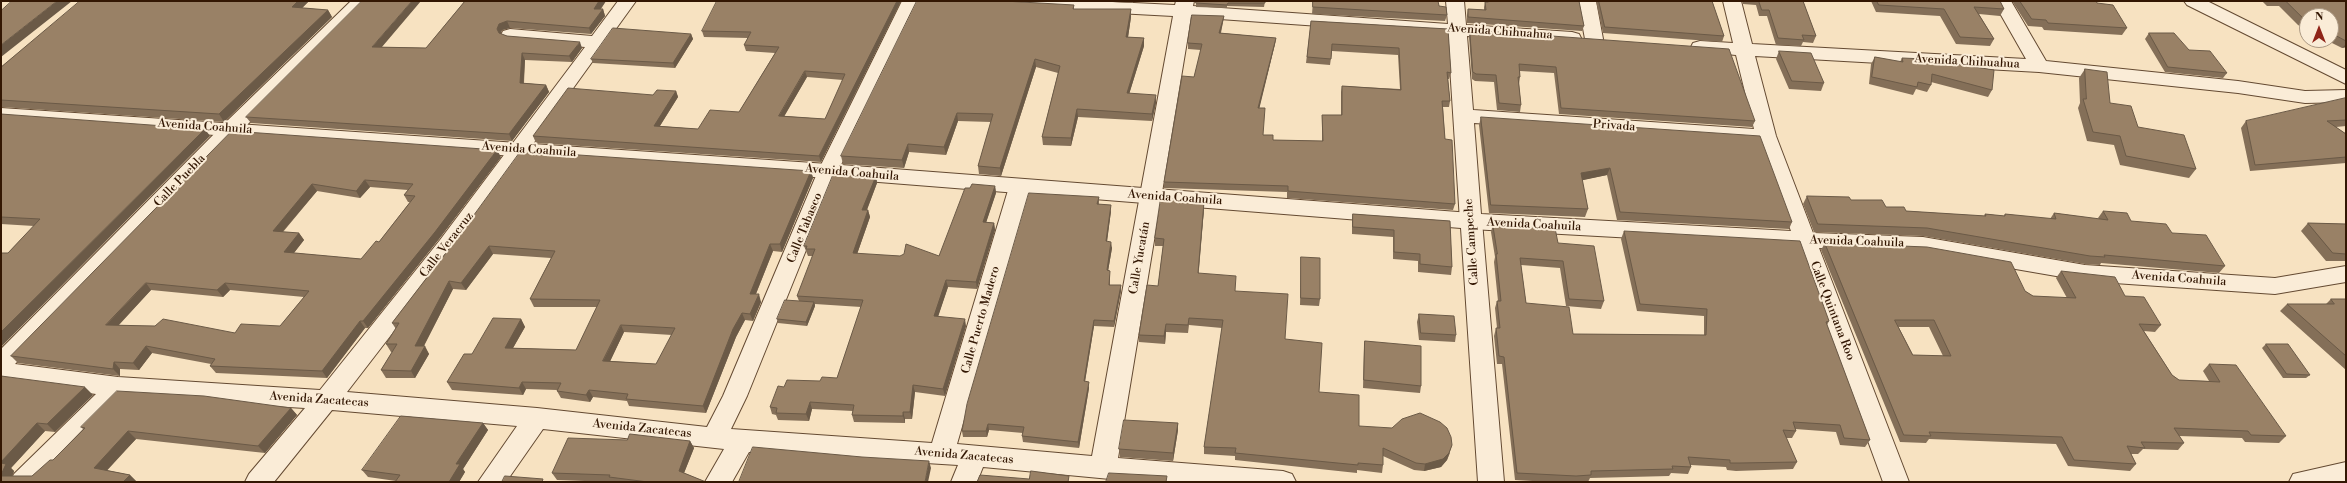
<!DOCTYPE html>
<meta charset="utf-8">
<style>
body{margin:0}
#map{position:relative;width:2347px;height:483px;overflow:hidden;background:#f7e2c1;font-family:"Libre Bodoni",serif}
canvas{display:block}
.frame{position:absolute;inset:0;border:2px solid #331703;pointer-events:none}
.north{position:absolute;left:2299px;top:8px;width:40px;height:40px;box-sizing:border-box;background:#faecd7;border:1px solid #aa9782;border-radius:50%;rotate:0deg;font-size:11px;font-weight:700;line-height:16px;text-align:center;color:#331703}
.north::after{content:'';display:block;margin:auto;width:14px;height:18px;background:#8f2418;clip-path:polygon(50% 0,100% 100%,50% 72%,0 100%)}
</style>
<div id="map">
<canvas width="2347" height="483"></canvas>
<div class="frame"></div>
<div class="north">N</div>
</div>
<script>
const c = document.querySelector('canvas').getContext('2d');
c.lineJoin = 'round';
function stroke(path, color, width, dash) {
  c.strokeStyle = color;
  c.lineWidth = width;
  c.lineCap = dash ? 'butt' : 'round';
  c.setLineDash(dash || []);
  c.stroke(path);
}
function fill(path, color) {
  c.fillStyle = color;
  c.fill(path, 'evenodd');
}
function drawText(font, color, halo, rows, align = 'center') {
  c.font = font + ' "Libre Bodoni",serif';
  c.lineWidth = 4;
  c.setLineDash([]);
  c.textBaseline = 'middle';
  c.strokeStyle = halo;
  c.fillStyle = color;
  for (const [text, x, y, turn = 0] of rows) {
    c.save();
    c.translate(x, y);
    c.rotate((+turn || 0) * Math.PI / 180);
    c.textAlign = isNaN(turn) ? turn : align;
    if (halo) c.strokeText(text, 0, 0);
    c.fillText(text, 0, 0);
    c.restore();
  }
}
const minor = new Path2D(`
 M351 1H370L239 133 15 364 118 377 320 390 440 240 585 47 510 41 503 39 501 35 503 31 510 29 592 36 618 1H636L455 252 347 392 537 408 707 427 723 396 818 171 902 1H920L838 171 747 396 731 429 932 443 1009 187 1013 182 1020 180 1027 182 1031 187 957 444 1092 456 1173 16 987 6 981 5 978 1H1093L1175 5 1176 1H1194L1193 6 1448 24 1446 1H1464L1466 25 1572 32 1579 34 1581 38 1579 42 1572 44 1467 36 1473 110 1754 129 1736 55 1693 51 1691 47 1693 43 1700 41 1733 43 1723 1H1741L1752 44 2026 59 1993 1H2011L2046 61 2238 81 2305 91 2346 90V102L2305 103 2238 93 2039 72 1755 56 1776 136 1813 233 1923 237 2085 265 2275 278 2346 266V282L2275 294 2085 281 1923 253 1819 248 1909 482H1883L1797 247 1471 229 1463 226 1460 221 1448 35 1191 17 1118 458 1283 471 1292 474 1296 482H1142L983 467 977 482H951L958 465 749 452 732 482H705L724 449 543 429 506 482H478L517 426 332 410 274 482H245L249 474 305 408 124 397 40 482H10L14 474 96 394 1 381V349L225 123ZM1474 123 1758 142 1791 231 1481 214Z
 M1578 1H1596L1603 39 1601 43H1587L1585 39Z`);
const tertiary = new Path2D(`
 M2184 1H2207L2346 70V84L2187 5Z
 M1 108 828 164 1471 213 1479 216 1482 221 1504 482H1478L1461 228 828 178 1 120Z
 M2346 462V482H2289L2293 474Z`);
const wall = new Path2D(`
 M309 1 302 8 328 10 332 17 224 122 1 107V66Z
 M465 1H606L601 9H603L605 16 591 34 510 28 502 30 500 34 507 36 582 48 572 62 525 60 524 83 546 85 549 92 512 141 251 123 246 117 381 47 426 48Z
 M901 1 821 162 536 143 533 136 653 95 676 91 678 97 660 126 698 129 739 112 775 53 746 51 744 45 748 38 704 37 702 31ZM807 77 843 80 825 119 784 116Z
 M1112 1H1133V3L1112 2Z
 M1196 1H1265L1264 7 1227 6V8L1196 7Z
 M1313 1 1439 6 1447 15 1445 21 1312 14Z
 M1488 1H1579L1584 26 1582 31 1467 23V15L1468 9 1484 10V7L1485 2H1488Z
 M1596 1H1712L1724 36 1722 42 1603 33Z
 M1742 1H1803L1816 36 1813 43 1803 42 1801 46 1776 45 1767 16H1759L1756 5 1743 4Z
 M1871 1H2000L2004 9 2000 16 1979 14 1994 39 1990 46 1956 44 1940 16 1876 12Z
 M2012 1H2096L2097 3 2127 28 2122 35 2044 30 2042 27 2028 26Z
 M2262 1H2346V47L2342 48 2326 40H2331V16H2307V30L2298 25 2279 6H2267Z
 M1074 5V9H1131V17L1128 37 1144 38V46L1129 94 1156 103 1152 121 1078 117 1071 146 1043 145 1042 137 1058 73 1036 67 1001 176 979 174 978 166 991 122 958 121 946 155 909 152 904 168 843 164 841 156Z
 M1224 16 1223 22 1221 33 1276 38 1275 44 1259 108 1263 135 1273 140 1322 141V115H1341V92L1342 86 1400 89 1398 55 1332 51 1330 65 1306 63 1311 21 1448 29 1451 73 1449 79H1448L1450 101 1449 107H1443L1445 139 1455 204 1453 210 1287 198V192L1164 188V182L1194 77 1201 50 1188 49V43Z
 M1470 30 1755 121 1752 127 1559 114 1554 73 1520 71V77L1519 84 1521 105 1520 112 1497 110 1494 82 1475 81 1472 79 1469 37Z
 M2149 33 2189 50 2227 73 2223 78 2165 72 2145 39Z
 M691 34 693 39 675 68 593 63 591 59Z
 M1779 51 1824 83 1821 91 1789 89 1776 59Z
 M1875 57 1900 62 1902 58 1992 90 1988 97 1931 82V85L1927 92 1916 89 1913 95 1869 84 1871 64Z
 M2085 69 2110 103 2138 127 2196 169 2189 178 2120 165 2114 145 2087 141 2078 108 2080 103 2079 78Z
 M2346 98V126L2336 127 2346 134V163L2250 171 2241 128 2246 121Z
 M1 114 210 136 8 253 34 226 1 224Z
 M1481 117 1792 222 1789 229 1617 220 1607 175 1582 180 1588 209 1585 217 1489 213 1479 125Z
 M232 131 501 157 439 239 368 328H365L327 378 216 373 210 366 211 364 152 353 139 370 120 369V376L18 363 11 356ZM370 187 408 190 404 195 408 202H410L379 242 361 259 294 253 304 240 299 233 283 232 317 191 360 198ZM151 290 223 297 230 290 304 297 280 326 235 333 119 325Z
 M811 171 813 178 782 252 773 251 756 294 761 302 753 321 745 320 736 337 706 413 629 406 627 401 593 397 590 402 561 398 557 391V390L526 389 523 395 452 390 447 382 472 354 521 319 525 327 513 348 576 350 597 307H534L530 299 551 258 493 254 466 290 453 289 424 346 429 354 415 378H386L381 370 392 352H391L386 344 396 329 392 323 452 245ZM624 332 672 335 656 364 610 361Z
 M876 176 877 183 867 210H868L870 217 857 254 900 256H939L970 188 995 186 996 193 986 222 994 223 995 230 977 289 948 287 938 316 966 326 945 396 915 392 912 419H905V423L854 422 852 415 853 411 812 409 809 421 778 420 776 415 772 414 770 407 784 387 820 381 837 378 861 307 815 304V306L807 326 778 323 777 319 799 301 797 296 813 256H808L804 246Z
 M1807 196 1851 200 1906 211 1984 216 1985 214 2004 216 2005 214 2050 219 2054 213 2099 219 2098 218 2103 211 2131 221 2172 233 2225 266 2219 273 2101 263 2100 265 2085 264 1923 236 1814 232 1803 204Z
 M1099 197V204L1111 211 1107 242 1112 248 1108 271 1110 277V285H1121V291L1114 327 1094 326 1085 382 1089 388 1079 448 1023 442 1022 436 1023 433 989 430 987 437H963L962 431Z
 M1204 209 1198 273 1235 291 1285 339 1319 392 1359 426 1450 453 1447 460 1441 467 1424 471 1414 470 1383 456V465L1382 473 1357 470V473L1235 460V456L1204 454V447L1222 328 1189 325 1188 333 1166 332 1165 344 1139 342V335L1158 286 1163 246H1155V238Z
 M1353 214 1450 221 1452 267 1451 275 1418 272V261L1393 259V237L1352 234V221Z
 M2308 223 2346 224V261H2326L2301 231Z
 M1493 224 1558 243 1604 301 1601 309 1566 306 1560 268 1521 265 1526 303 1573 334 1704 335V316L1637 311 1621 239 1624 231 1829 321 1827 325 1870 440 1865 447 1840 445 1836 432 1795 429 1796 431 1792 438H1786L1797 462 1793 469 1736 471 1727 470 1726 467 1691 465V467L1688 474 1671 473 1669 476 1590 478 1588 482H1550L1515 480 1502 364H1497L1494 336 1496 328H1497L1495 308 1497 301H1498L1494 262 1495 257 1491 232Z
 M1825 243 2025 291 2033 296 2067 298 2056 278 2061 271 2125 296 2161 325 2155 332 2144 331 2172 375 2179 380 2209 381 2203 371 2209 364 2286 436 2279 443 2245 442 2242 438 2179 436 2184 443 2178 450 2143 449 2138 454H2131L2136 464 2130 471 2068 466 2056 444 1929 439 1926 443 1900 442 1821 250ZM1898 327H1929L1943 356 1913 355Z
 M1301 257 1320 299 1319 306 1300 305 1301 265Z
 M2331 299H2346V370L2280 311 2287 304H2326Z
 M1419 314 1456 335 1455 342 1419 340 1417 322Z
 M1365 341 1421 386 1420 393 1363 388 1364 349Z
 M2266 344 2310 375 2306 378H2283L2262 348Z
 M1 376 93 395 55 432 45 431 11 468 14 471 13 476H32L53 460 83 429 81 427 291 408 297 415 265 453 136 439 106 470 130 475 137 482H1Z
 M483 423 488 430 463 469 465 472 459 482H396V481L368 477 362 470Z
 M1178 423V430L1173 461 1120 457 1119 449Z
 M627 440 690 441 694 448 684 473 706 482H612L557 480 552 473Z`);
const shadedWall = new Path2D(`
 M57 1H72L1 57V45Z
 M298 1H309L296 14 292 7Z
 M412 1H421L376 54 372 47Z
 M599 1H606L596 15 594 9Z
 M897 1H901L821 162 819 156Z
 M603 9 605 16 591 34 589 28Z
 M1131 9V17L1127 44 1126 37Z
 M328 10 332 17 224 122 219 114Z
 M1224 16 1223 22 1219 39V33Z
 M507 21 510 28 502 30 500 36 497 29 499 24Z
 M691 34 693 39 675 68 673 63Z
 M1144 38V46L1127 101V93Z
 M1276 38 1275 44 1258 114V108Z
 M580 42 582 48 572 62 569 56Z
 M2346 44V47L2342 48Z
 M522 53 525 60 523 90 520 83Z
 M1035 59 1036 67 1001 176 1000 168Z
 M805 71 807 77 781 122 779 116Z
 M546 85 549 92 512 141 509 134Z
 M676 91 678 97 656 132 654 126Z
 M1156 95V103L1152 121V114Z
 M1077 109 1078 117 1071 146V138Z
 M957 113 958 121 946 155 944 147Z
 M205 129 210 136 1 347V332Z
 M908 144 909 152 904 168 902 160Z
 M497 150 501 157 439 239 368 328 363 321Z
 M1610 168 1607 175 1579 181 1581 173Z
 M811 171 813 178 782 252 780 244Z
 M876 176 877 183 864 217 862 210Z
 M365 180 370 187 360 198 356 191Z
 M312 184 317 191 277 238 273 231Z
 M995 186 996 193 984 229 983 222Z
 M1204 202V209L1198 281V273Z
 M1111 205V211L1106 248V241Z
 M868 210 870 217 855 260 853 253Z
 M994 223 995 230 977 289 976 282Z
 M299 233 304 240 289 259 284 252Z
 M1111 242 1112 248 1107 277V270Z
 M770 244 773 251 753 301 750 294Z
 M489 246 493 254 466 290 461 283Z
 M946 280 948 287 936 323 934 316Z
 M449 281 453 289 420 353 415 346Z
 M146 283 151 290 112 332 106 325Z
 M225 283 230 290 223 297 217 290Z
 M1121 285V291L1114 327V321Z
 M759 294 761 302 753 321 750 314Z
 M814 302 815 306 807 326 806 322Z
 M742 313 745 320 736 337 706 413 703 406 733 329Z
 M521 319 525 327 509 355 505 348Z
 M965 319 966 326 945 396 943 389Z
 M1094 320V326L1084 387V381Z
 M360 321 365 328 327 378 322 371Z
 M1166 324V332L1165 344 1164 336Z
 M621 325 624 332 607 368 603 361Z
 M146 346 152 353 139 370 133 363Z
 M425 346 429 354 415 378 411 371Z
 M114 362 120 369V376L113 369Z
 M522 382 526 389 523 395 519 388Z
 M1089 382V388L1079 448 1078 442Z
 M913 385 915 392 912 419 910 412Z
 M85 387 93 395 55 432 47 424Z
 M589 390 593 397 590 402 586 395Z
 M810 402 812 409 809 421 806 414Z
 M291 408 297 415 265 453 258 446Z
 M903 412 905 419V423L903 416Z
 M37 423 45 431 11 468 14 471 10 482 1 476V462Z
 M483 423 488 430 463 469 465 472 459 482H449L456 464Z
 M1178 423V430L1173 461V453Z
 M988 424 989 430 987 437 986 431Z
 M128 431 136 439 102 476 94 468Z
 M690 441 694 448 682 478 679 471Z
 M1452 445 1447 460 1441 467 1424 471 1425 464Z
 M929 461 931 468 928 482H925Z
 M130 475 137 482H123Z`);
const building = new Path2D(`
 M12 1H57L1 45V11Z
 M80 1H298L292 7 328 10 219 114 1 100V66H2Z
 M362 1H412L372 47 426 48 465 1H599L594 9H603L589 28 507 21 499 24 497 29 499 33 507 36 580 42 569 56 522 53 520 83 546 85 509 134 246 117Z
 M717 1H897L819 156 533 136 568 88 653 95 657 90 676 91 654 126 698 129 710 110 739 112 779 47 744 45 751 32 702 31ZM805 71 845 74 825 119 779 116Z
 M917 1H1004L1074 5 1073 9H1131L1126 37 1144 38 1127 93 1156 95 1152 114 1077 109 1071 138 1042 137 1060 66 1035 59 1000 168 978 166 993 114 957 113 944 147 908 144 902 160 841 156Z
 M1196 1H1265V3H1228L1227 5 1196 3Z
 M1313 1H1438L1439 6 1446 7 1447 15 1313 7Z
 M1488 1H1579L1584 26 1468 17V9L1486 10 1485 2H1488Z
 M1599 1H1712L1724 36 1605 27Z
 M1759 1H1803L1816 36 1802 35 1804 40 1778 38 1769 10H1762Z
 M1877 1H2000L2004 9 1974 7 1994 39 1960 37 1944 9 1879 5Z
 M2020 1H2096L2097 3 2113 5 2127 28 2048 23 2046 20 2032 19Z
 M2286 1H2346V41L2331 33V16H2307V20L2303 18Z
 M1192 15 1224 16 1219 33 1276 38 1258 108H1265L1263 135H1273V140L1323 141 1322 115H1342V86L1401 90 1399 48 1332 44 1331 59 1307 57 1311 21 1448 29 1451 73 1447 72 1450 101H1442L1445 139 1452 140 1455 204 1288 191V186L1164 182 1182 76 1194 77 1202 44 1188 43Z
 M613 28 691 34 673 63 591 59Z
 M1470 30 1729 49 1755 121 1561 108 1556 67 1519 64 1520 77H1518L1521 105 1499 103 1496 75 1476 74 1473 72Z
 M2149 33H2174L2189 50 2210 51 2227 73 2168 67Z
 M1779 51 1811 53 1824 83 1792 81Z
 M1875 57 1903 62 1902 58 1925 59 1994 70 1992 90 1932 74 1931 85 1918 82 1917 87 1872 77Z
 M2085 69 2107 72 2110 103 2131 106 2138 127 2184 135 2196 169 2126 156 2120 136 2093 132 2083 99H2086Z
 M2346 98V120L2327 121 2346 134V157L2255 165 2246 121Z
 M1 114 205 129 1 332V253H8L40 219 1 217Z
 M1481 117 1760 136 1792 222 1620 212 1610 168 1581 173 1588 209 1491 205Z
 M232 131 497 150 435 232 363 321H360L322 371 210 366 215 359 146 346 133 363 114 362 113 369 11 356ZM365 180 413 184 404 195 415 196 379 242 376 241 361 259 284 252 299 233 273 231 312 184 356 191ZM146 283 217 290 225 283 309 291 280 326 241 324 235 333 163 319 155 326 106 325Z
 M521 151 811 171 780 244H770L750 294H759L750 314 742 313 733 329 703 406 626 399 628 394 589 390 586 395 557 391 561 383 522 382 519 388 447 382 464 354H472L493 318 521 319 505 348 576 350 600 300 530 299 555 251 489 246 461 283 449 281 415 346H425L411 371 381 370 397 344H386L399 323H392L452 245ZM621 325 675 328 656 364 603 361Z
 M834 173 876 176 862 210H868L853 253 900 256 904 254 906 244 939 256 965 188H970L972 184 995 186 983 222 994 223 976 282 946 280 934 316 965 319 943 389 913 385 910 412H903V416L852 415 854 405 810 402 806 414 776 413 777 408 770 407 778 386 784 387 787 380 820 381 822 377 837 378 863 300 797 296 815 249H806L807 246H804Z
 M1029 193 1099 197 1097 204 1111 205 1106 241 1111 242 1107 270 1110 271 1109 285H1121L1114 321 1094 320 1084 381 1089 382 1078 442 1022 436 1024 427 988 424 986 431H962L967 404Z
 M1807 196 1849 197 1851 200H1882L1886 207H1904L1906 211 1986 216 1985 214 2005 216V214L2056 219 2054 213 2108 220 2103 211 2127 213 2131 221 2166 224 2172 233 2206 235 2225 266 2104 255 2105 257 2090 256 1927 228 1818 224Z
 M1161 198 1204 202 1198 273 1236 276 1235 291 1288 294 1285 339 1322 343 1319 392 1359 395V426L1392 428 1402 419 1420 413 1440 422 1447 428 1451 437 1452 445 1449 453 1443 459 1425 464 1416 463 1383 448V465L1358 463V465L1235 453 1236 448 1204 447 1223 320 1189 318 1188 325 1166 324 1164 336 1139 335 1147 285 1158 286 1164 239 1155 238Z
 M1353 214 1450 221 1452 267 1420 264V254L1394 252V230L1353 227Z
 M2308 223 2346 224V254L2333 253Z
 M1493 224 1555 228 1558 243 1594 246 1604 301 1569 299 1563 261 1520 258 1526 303 1569 307 1573 334 1706 335 1707 309 1640 304 1624 231 1800 241 1829 321 1826 322 1870 440 1844 438 1840 425 1793 422 1796 431 1783 430 1797 462 1740 463H1730V460L1688 457 1691 467 1672 466 1673 469 1591 471V475L1576 476 1517 473 1504 357 1499 356 1496 328H1500L1497 301H1501L1496 254H1497Z
 M1825 243 1927 247 2011 262 2025 291 2033 296 2076 298 2061 271 2115 277 2125 296 2144 297 2161 325 2139 324 2172 375 2179 380 2220 382 2209 364 2236 365 2286 436 2251 435 2248 431 2174 428 2184 443 2141 442 2145 448 2127 446 2136 464 2074 460 2062 437 1929 432 1931 436 1904 435ZM1895 320H1934L1951 356 1913 355Z
 M1301 257 1320 258V299L1301 298Z
 M2331 299H2346V356L2287 304H2334Z
 M785 300 814 302 806 322 777 319Z
 M1419 314 1454 316 1456 335 1421 333Z
 M1365 341 1421 346V386L1364 380Z
 M2266 344H2288L2310 375 2287 374Z
 M1 376 85 387 47 424 37 423 1 462Z
 M117 391 204 396 291 408 258 446 128 431 94 468 130 475 123 482H1V476H32L50 460H53L85 428 81 427Z
 M401 416 483 423 456 464H460L449 482H395L400 475 362 470Z
 M1124 420 1178 423 1173 453 1119 449Z
 M630 434 690 441 679 471 706 482H648L609 477 610 475 552 473 568 438 627 440Z
 M753 447 862 457 929 461 925 482H739Z
 M1 463 6 464 1 475Z
 M1031 471 1069 476 1068 482H977L980 475 1029 479Z
 M1109 473 1167 476 1166 482H1106Z
 M505 476 543 479 542 482H502Z`);
const streetNames = [
 ["Avenida Chihuahua",1500,32,4],
 ["Avenida Chihuahua",1967,62,3],
 ["Privada",1614,126,4],
 ["Avenida Coahuila",205,127,4],
 ["Avenida Coahuila",529,150,4],
 ["Avenida Coahuila",852,173,5],
 ["Calle Puebla",180,181,-46],
 ["Avenida Coahuila",1175,198,4],
 ["Avenida Coahuila",1534,225,3],
 ["Calle Tabasco",805,228,-68],
 ["Calle Campeche",1472,242,-94],
 ["Avenida Coahuila",1857,242,2],
 ["Calle Veracruz",447,245,-52],
 ["Calle Yucatán",1140,258,-80],
 ["Avenida Coahuila",2179,279,4],
 ["Calle Quintana Roo",1832,311,69],
 ["Calle Puerto Madero",981,320,-74],
 ["Avenida Zacatecas",319,400,4],
 ["Avenida Zacatecas",642,429,6],
 ["Avenida Zacatecas",964,456,5]
];
stroke(minor, '#644a32', 2);
stroke(tertiary, '#644a32', 2);
fill(minor, '#faecd7');
fill(tertiary, '#faecd7');
fill(wall, '#846f58');
fill(shadedWall, '#6b5a47');
fill(building, '#998166');
stroke(building, '#6b5a47', 1);
drawText('12px', '#331703', '#faecd7', streetNames);
</script>
